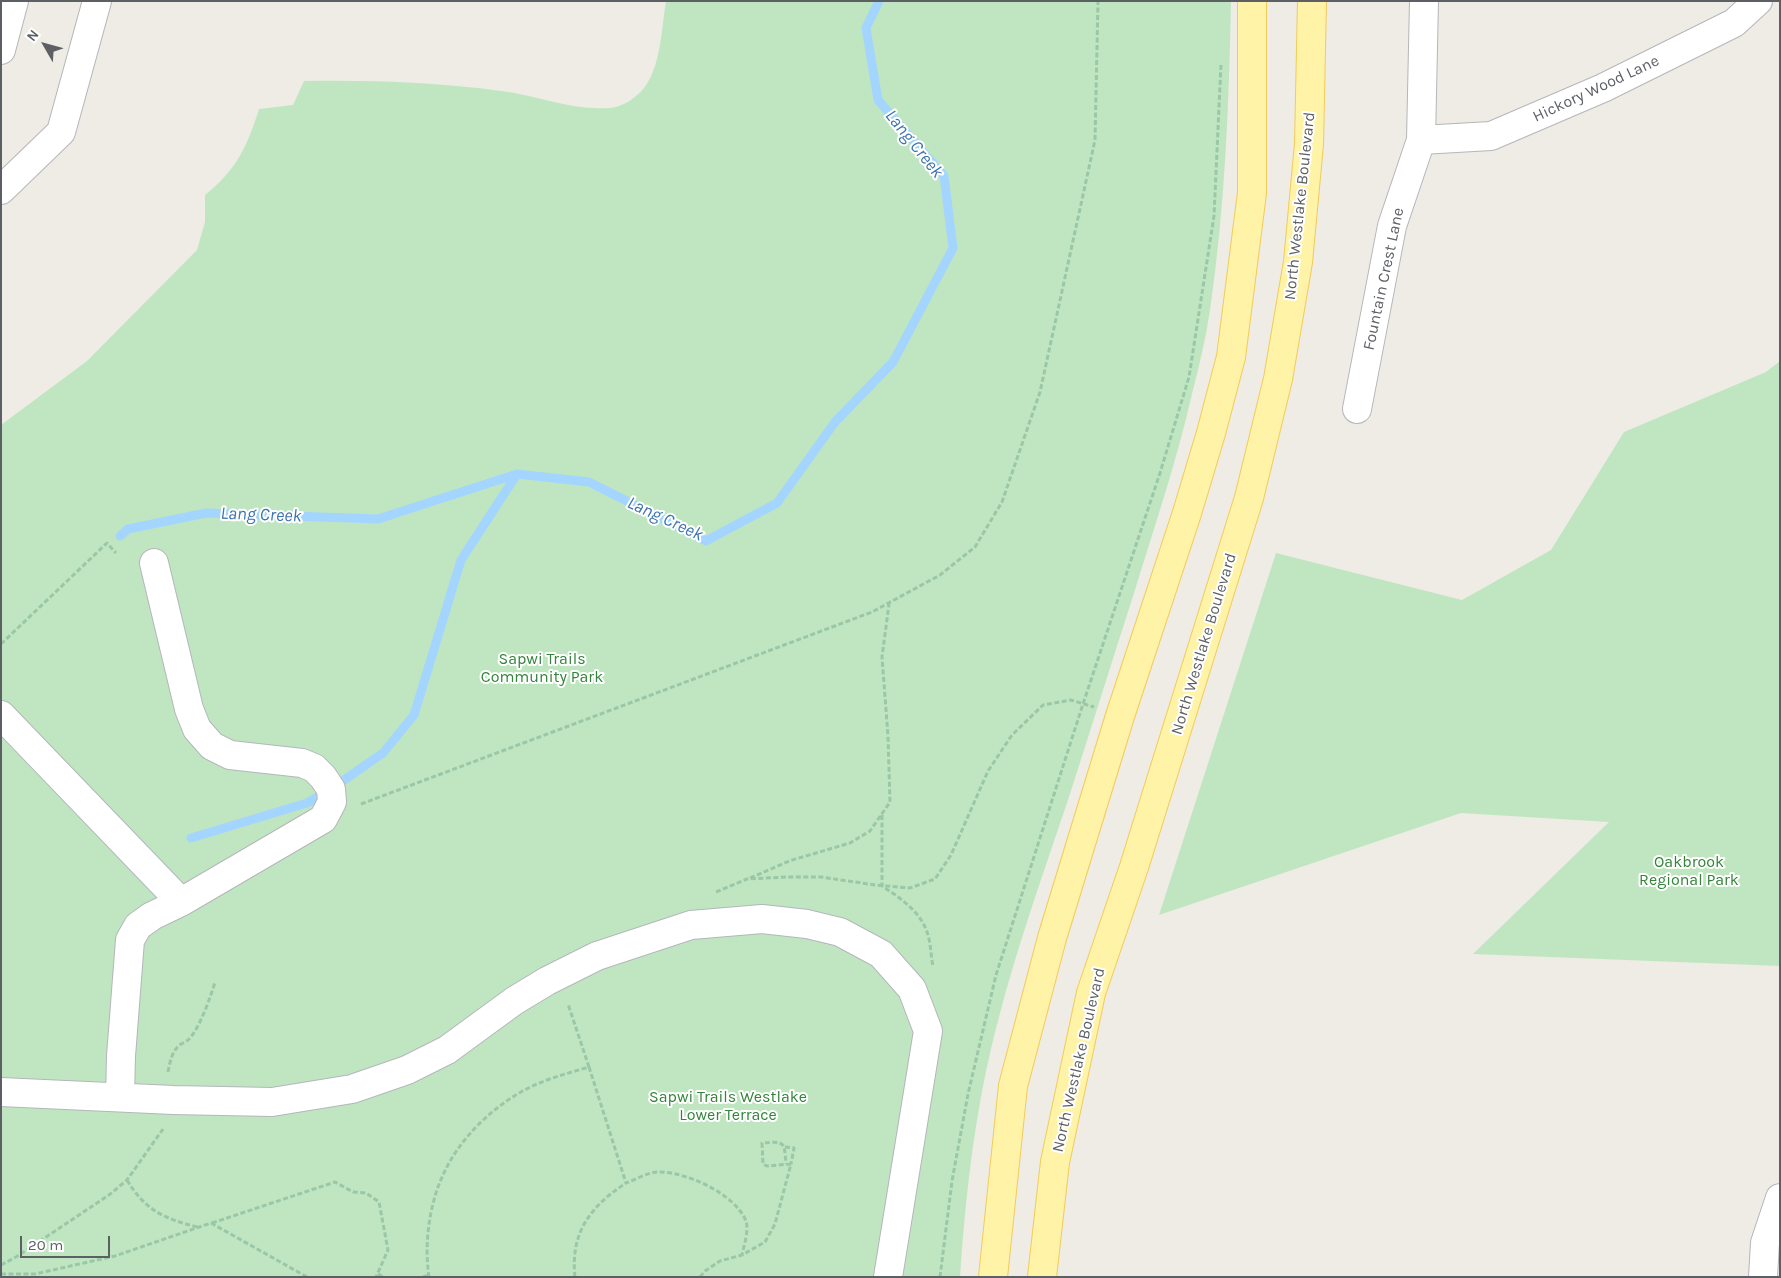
<!DOCTYPE html>
<style>
body{margin:0}
#map{position:relative;width:1781px;height:1278px;overflow:hidden;background:#eeece4;font-family:Karla,sans-serif}
canvas{display:block}
.frame{position:absolute;inset:0;border:2px solid #5c5f64;pointer-events:none}
.north{position:absolute;left:20px;top:20px;width:50px;height:50px;-webkit-text-stroke:4px #fff;paint-order:stroke;rotate:308deg;font-size:14px;font-weight:700;line-height:20px;text-align:center;color:#5c5f64}
.north::after{content:'';display:block;margin:auto;width:18px;height:22px;background:#5c5f64;clip-path:polygon(50% 0,100% 100%,50% 72%,0 100%)}
.scale{position:absolute;left:20px;top:1236px;width:90px;height:22px;box-sizing:border-box;border:2px solid #5c5f64;border-top:0;padding-left:6px;font-size:15px;line-height:18px;white-space:nowrap;color:#5c5f64;-webkit-text-stroke:4px #fff;paint-order:stroke}
</style>
<div id="map">
<canvas width="1781" height="1278"></canvas>
<div class="frame"></div>
<div class="north">N</div>
<div class="scale">20 m</div>
</div>
<script>
const c = document.querySelector('canvas').getContext('2d');
c.lineJoin = 'round';
function fill(path, color) {
  c.fillStyle = color;
  c.fill(path, 'evenodd');
}
function stroke(path, color, width, dash) {
  c.strokeStyle = color;
  c.lineWidth = width;
  c.lineCap = dash ? 'butt' : 'round';
  c.setLineDash(dash || []);
  c.stroke(path);
}
function drawText(font, color, halo, rows, align = 'center') {
  c.font = font + ' Karla,sans-serif';
  c.lineWidth = 4;
  c.setLineDash([]);
  c.textBaseline = 'middle';
  c.strokeStyle = halo;
  c.fillStyle = color;
  for (const [text, x, y, turn = 0] of rows) {
    c.save();
    c.translate(x, y);
    c.rotate((+turn || 0) * Math.PI / 180);
    c.textAlign = isNaN(turn) ? turn : align;
    if (halo) c.strokeText(text, 0, 0);
    c.fillText(text, 0, 0);
    c.restore();
  }
}
const green = new Path2D(`
 M666 1H1231C1229 104 1225 208 1210 310 1206 338 1199 366 1192 394 1177 460 1155 525 1135 590 1112 661 1090 732 1067 803 1043 874 1018 944 999 1017 976 1102 966 1189 960 1277H1V425L87 361 197 250 205 222V195C237 169 247 147 259 109L293 105 304 81C370 80 436 82 501 91 536 95 572 111 609 108 618 108 629 102 636 96 661 77 661 31 666 1Z
 M1780 361V966L1473 954 1609 822 1461 813 1159 915 1276 553 1462 600 1551 550 1624 432 1766 372Z`);
const stream = new Path2D(`
 M120 536 128 529 206 513 378 519 517 474 589 482 706 541 777 503 835 422 893 362 953 248 944 176 878 100 866 28 879 1
 M191 838 307 803 331 789 383 753 414 715 461 560 517 474`);
const path = new Path2D(`
 M1 644 107 543 116 553
 M361 804 872 612 940 575 975 547 1002 502 1040 392 1095 140 1098 1
 M882 815V886C902 899 924 914 929 939 931 948 931 957 933 966
 M750 878 789 861 850 843 870 831 890 802 888 736 882 657 889 604
 M716 892 747 879 788 877H821L875 885 910 888 935 879 951 855 988 771 1012 735 1043 705 1071 700 1094 707
 M589 1067 626 1183C637 1179 648 1172 659 1172 687 1172 735 1194 746 1221 749 1231 744 1245 742 1255
 M168 1072C170 1062 172 1050 181 1044 182 1044 188 1040 188 1040 199 1030 211 996 215 982
 M785 1147 794 1148 791 1164
 M127 1180C145 1210 164 1219 198 1227
 M212 1223 335 1182 353 1192 366 1193 379 1202 388 1250 376 1277
 M1 1265 16 1257 109 1195 127 1180 163 1129
 M1 1274H35L115 1256 211 1223 307 1277
 M378 1274 384 1277
 M423 1277 429 1275
 M429 1277C424 1245 429 1205 443 1175 458 1141 489 1110 521 1092 542 1080 565 1074 589 1067L568 1004
 M575 1277C570 1232 591 1206 626 1183
 M700 1277 705 1271 720 1261 742 1255 765 1242 775 1224 791 1164 767 1166 763 1164 762 1143C786 1141 784 1142 786 1164
 M940 1277 952 1181 968 1094 996 975 1083 704 1160 473 1189 377 1214 216 1221 64`);
const minor = new Path2D(`
 M1 50 14 1
 M1421 140 1491 136 1603 88 1734 23 1758 1
 M1 190 61 132 97 1
 M1357 409 1392 226 1421 140 1424 1
 M1 715 181 902
 M1 1092 173 1100 272 1102 352 1089 407 1070 447 1050 514 1001 547 981 597 956 691 925 762 919 807 924 840 932 881 954 912 989 928 1031 888 1277
 M120 1097 121 1056 130 940 138 926 152 916 181 902 323 819 332 802 331 789 323 777 314 768 302 763 230 755 212 746 197 729 189 709 154 563
 M1763 1277 1765 1243 1780 1198`);
const major = new Path2D(`
 M993 1277 1013 1086 1052 938 1120 716 1187 513 1211 433 1231 357 1252 193V1
 M1042 1277 1055 1162 1091 993 1134 867 1249 498 1278 379 1298 262 1309 144 1312 1`);
const streetNames = [
 ["Hickory Wood Lane",1596,89,-25],
 ["North Westlake Boulevard",1300,206,-84],
 ["Fountain Crest Lane",1384,279,-78],
 ["North Westlake Boulevard",1204,644,-73],
 ["North Westlake Boulevard",1079,1060,-77]
];
const parkNames = [
 ["Sapwi Trails",542,659],
 ["Community Park",542,677],
 ["Oakbrook",1689,862],
 ["Regional Park",1689,880],
 ["Sapwi Trails Westlake",728,1097],
 ["Lower Terrace",728,1115]
];
const waterNames = [
 ["Lang Creek",914,144,51],
 ["Lang Creek",261,515,2],
 ["Lang Creek",665,519,25]
];
fill(green, '#c0e6c1');
stroke(stream, '#a3d5ff', 9);
stroke(minor, '#b4b6bb', 30);
stroke(major, '#f3cb58', 30);
stroke(path, '#99c7a7', 3, [5, 2.5]);
stroke(minor, '#fff', 28);
stroke(major, '#fff3a8', 28);
drawText('16px', '#5c5f64', '#fff', streetNames);
drawText('16px', '#338439', '#fff', parkNames);
drawText('italic 18px', '#3f74b2', '#fff', waterNames);
</script>
